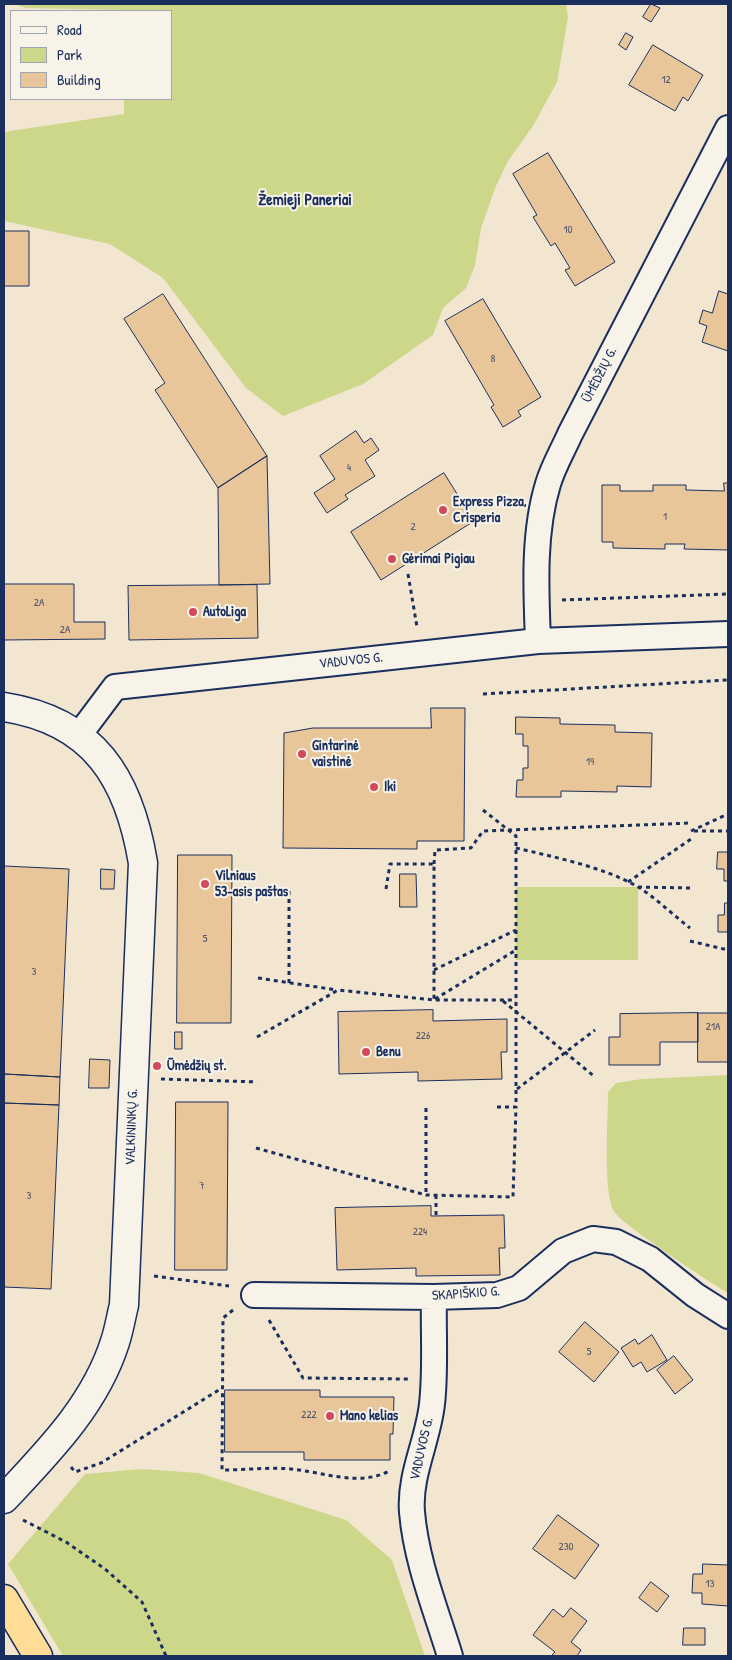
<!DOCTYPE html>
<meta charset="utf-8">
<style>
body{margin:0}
#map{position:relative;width:732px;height:1660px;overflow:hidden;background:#f2e6d1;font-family:"Patrick Hand",sans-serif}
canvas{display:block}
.frame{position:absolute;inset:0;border:5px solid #1b2f5e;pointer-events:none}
.legend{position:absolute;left:10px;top:10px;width:162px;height:90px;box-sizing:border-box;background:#f7f3e8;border:1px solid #9fa5b1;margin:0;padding:6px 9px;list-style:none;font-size:15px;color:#1b2f5e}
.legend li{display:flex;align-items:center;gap:10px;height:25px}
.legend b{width:25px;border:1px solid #9fa5b1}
</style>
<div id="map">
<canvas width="732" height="1660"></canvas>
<div class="frame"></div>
<ul class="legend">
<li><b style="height:6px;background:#f7f3e8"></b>Road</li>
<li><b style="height:14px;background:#ccd78a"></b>Park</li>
<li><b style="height:14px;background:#e8c69a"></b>Building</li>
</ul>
</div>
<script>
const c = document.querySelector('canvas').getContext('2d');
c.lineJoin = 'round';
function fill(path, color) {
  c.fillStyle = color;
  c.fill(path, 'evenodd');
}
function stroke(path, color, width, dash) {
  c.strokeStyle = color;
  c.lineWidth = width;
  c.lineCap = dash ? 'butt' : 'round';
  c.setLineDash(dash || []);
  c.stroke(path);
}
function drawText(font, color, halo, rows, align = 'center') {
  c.font = font + ' "Patrick Hand",sans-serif';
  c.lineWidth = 4;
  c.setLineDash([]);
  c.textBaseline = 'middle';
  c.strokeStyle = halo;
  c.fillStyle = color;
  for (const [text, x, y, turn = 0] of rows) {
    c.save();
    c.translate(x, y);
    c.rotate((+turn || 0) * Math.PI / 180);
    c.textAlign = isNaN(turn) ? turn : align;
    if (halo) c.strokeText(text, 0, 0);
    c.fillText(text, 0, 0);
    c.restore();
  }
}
const green = new Path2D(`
 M14 4H566L568 17 557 82 533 126 508 161 496 186 481 228 475 265 466 288 443 308 433 335 363 384 283 416 246 388 163 278 110 244 4 221V132L124 114V99H171V11L26 8Z
 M516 887H638V960H516Z
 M728 1075V1293C711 1283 619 1223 613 1210 603 1186 608 1122 608 1092L616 1083 642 1079Z
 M141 1469 199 1473 346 1520 392 1560 425 1656H63L8 1564 85 1474Z`);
const building = new Path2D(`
 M651 4 660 8 651 22 643 17Z
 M626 33 633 37 626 50 619 45Z
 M653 45 703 75 688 101 683 97 675 111 629 85Z
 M548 153 615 262 575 286 565 270 570 268 555 243 551 246 533 217 537 215 513 174Z
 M4 231H29V286H4Z
 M719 291 728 294V351L702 342 707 326 699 323 703 310 712 313Z
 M163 294 267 456 218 488 155 390 165 383 124 319Z
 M483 299 541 397 518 411 521 416 503 427 491 407 494 405 445 321Z
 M356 431 364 443 371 438 379 450 365 460 375 476 345 495 348 499 327 513 314 493 335 479 320 456Z
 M267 456 270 584 219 585 218 488Z
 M444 473 474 521 381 580 351 532Z
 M724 483H728V550L684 549 685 544H665V549L613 548V542H602V485H620V491H653V485H686V490L724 491Z
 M4 584H74V622H105V639L4 640Z
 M257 585 258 638 129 640 128 586Z
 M431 708H465L464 841H417V849L283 848 284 733 313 728H431Z
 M516 717 560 718V724L615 725V732L652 733 651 787 617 786V792L561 791V797H516L517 780H523V768H528V746H523V734H516Z
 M718 852H728V881H724V869H717Z
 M178 855H232L231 1023H177Z
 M4 866 69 869 60 1077 4 1074Z
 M101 869 115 870 114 889H101Z
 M400 874H416L417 907H400Z
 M725 903H728V932H718V915H724Z
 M433 1010V1021L507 1019V1052H501L502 1079 418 1081V1072L339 1074 338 1012Z
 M698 1013V1042H660V1065H609V1037H620V1014Z
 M698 1013H728V1062H698Z
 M175 1032H182V1049H175Z
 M90 1059 110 1060 109 1088H89Z
 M4 1074 60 1077 59 1105 4 1103Z
 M176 1102H228L227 1270H175Z
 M4 1103 59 1105 51 1289 4 1287Z
 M431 1206V1216L504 1215 505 1248H499L500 1275 416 1276V1268L337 1270 335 1208Z
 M585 1322 619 1352 594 1382 559 1352Z
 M652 1335 667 1360 647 1372 641 1362 633 1367 621 1348 635 1339 638 1344Z
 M674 1356 693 1380 675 1394 657 1370Z
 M225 1390H320V1397H394L393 1434H390V1460H304V1452H225Z
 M558 1515 599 1545 575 1579 533 1549Z
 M703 1564 728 1565V1606L702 1604V1593H692L693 1574H702Z
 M651 1582 669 1596 657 1612 639 1598Z
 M571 1608 587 1621 571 1642 581 1650 577 1656H551L555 1652 533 1635 553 1609 563 1617Z
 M684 1628H705V1645H683Z`);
const path = new Path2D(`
 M408 574 417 627
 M562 600 728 594
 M483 694 728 680
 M483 810 516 836V1107H496
 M691 831 728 814
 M694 831H728
 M516 848C554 857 604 867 638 887 656 898 673 915 690 928
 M434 864 435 850 471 848 483 831 691 823
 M628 882 691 839
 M638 887 690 888
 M386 889 390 864H434V1000
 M690 941 728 950
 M434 970 516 930
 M258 978 337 990
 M289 983V889
 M435 999 516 950
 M503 1001 595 1077
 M257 1037 338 990 434 1000H516
 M161 1079 257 1082
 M517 1089 595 1030
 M426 1108V1195
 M256 1148 426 1195 513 1197 516 1107
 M436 1195V1216
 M154 1276 229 1286
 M233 1310 223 1318 222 1470C245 1470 269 1467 291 1469 323 1472 359 1487 389 1471
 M269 1320 303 1378 408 1379
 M71 1467 75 1472 101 1463 222 1388
 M23 1520 66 1542 105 1569 142 1602 166 1656`);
const street = new Path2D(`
 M538 641C536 590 533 533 548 484 553 467 563 450 570 434L728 128
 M79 735 115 687 538 641 728 634
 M254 1295 434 1297 497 1295 519 1288 563 1251 593 1239 616 1242 650 1259 695 1295 728 1316
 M434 1297C433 1332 436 1369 432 1404 428 1441 409 1475 412 1512 416 1561 436 1610 450 1656`);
const secondary = new Path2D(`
 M4 707C94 721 129 778 143 863L124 1305C121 1317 119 1330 115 1342 95 1405 48 1452 4 1499`);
const highway = new Path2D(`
 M4 1599 38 1656`);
const markers = [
 [443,510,5,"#d1495b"],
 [392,559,5,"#d1495b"],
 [193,612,5,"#d1495b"],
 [302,754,5,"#d1495b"],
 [374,787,5,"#d1495b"],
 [205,884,5,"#d1495b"],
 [366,1052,5,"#d1495b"],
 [157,1066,5,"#d1495b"],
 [330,1416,5,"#d1495b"]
];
const numberNames = [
 ["12",666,80],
 ["10",568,230],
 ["8",493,359],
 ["4",349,468],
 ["1",665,517],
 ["2",413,527],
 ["2A",39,603],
 ["2A",65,630],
 ["19",590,762],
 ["5",205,939],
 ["3",34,972],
 ["21A",713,1027],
 ["226",423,1036],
 ["7",202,1186],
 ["3",29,1196],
 ["224",420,1232],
 ["5",589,1352],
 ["222",309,1415],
 ["230",566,1547],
 ["13",710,1584]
];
const streetNames = [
 ["ŪMĖDŽIŲ G.",600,375,-63],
 ["VADUVOS G.",351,661,-6],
 ["VALKININKŲ G.",132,1127,-88],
 ["SKAPIŠKIO G.",466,1294,-4],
 ["VADUVOS G.",422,1449,-77]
];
const poiNames = [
 ["Express Pizza,",453,502],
 ["Crisperia",453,518],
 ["Gėrimai Pigiau",402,559],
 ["AutoLiga",203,612],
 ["Gintarinė",312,746],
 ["vaistinė",312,762],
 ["Iki",384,787],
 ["Vilniaus",215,876],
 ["53-asis paštas",215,892],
 ["Benu",376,1052],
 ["Ūmėdžių st.",167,1066],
 ["Mano kelias",340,1416]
];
const quarterNames = [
 ["Žemieji Paneriai",305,201]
];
fill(green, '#ccd78a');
fill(building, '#e8c69a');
stroke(building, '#1b2f5e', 1);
stroke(street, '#1b2f5e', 28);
stroke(secondary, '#1b2f5e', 31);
stroke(highway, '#1b2f5e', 31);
stroke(path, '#1b2f5e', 3, [4, 4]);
stroke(street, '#f7f3e8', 24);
stroke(secondary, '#f7f3e8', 28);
stroke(highway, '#ffdd96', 28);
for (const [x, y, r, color] of markers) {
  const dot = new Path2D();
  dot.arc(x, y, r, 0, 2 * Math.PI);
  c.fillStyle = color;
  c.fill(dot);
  stroke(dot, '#f7f3e8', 2);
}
drawText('11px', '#4e556d', null, numberNames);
drawText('14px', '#1b2f5e', '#f7f3e8', streetNames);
drawText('bold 14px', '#1b2f5e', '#f7f3e8', poiNames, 'left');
drawText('bold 16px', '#1b2f5e', '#f7f3e8', quarterNames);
</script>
